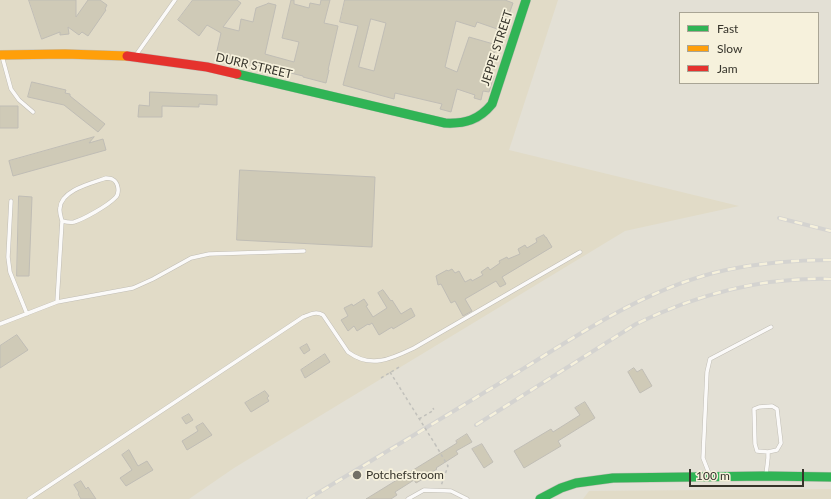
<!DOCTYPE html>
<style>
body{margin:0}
#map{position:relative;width:831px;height:499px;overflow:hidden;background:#e3e0d5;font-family:Lato,sans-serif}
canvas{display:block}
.legend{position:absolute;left:679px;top:12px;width:140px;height:72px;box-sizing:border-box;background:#f6f1dc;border:1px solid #a9a595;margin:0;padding:5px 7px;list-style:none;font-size:12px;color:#36342b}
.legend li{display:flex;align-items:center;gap:8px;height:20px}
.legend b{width:20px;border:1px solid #a9a595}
.scale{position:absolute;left:689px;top:469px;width:115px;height:18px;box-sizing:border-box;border:2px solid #36342b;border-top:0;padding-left:5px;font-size:12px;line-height:14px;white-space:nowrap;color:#36342b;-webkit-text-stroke:3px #f6f1dc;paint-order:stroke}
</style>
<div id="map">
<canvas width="831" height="499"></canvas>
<ul class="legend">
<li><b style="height:5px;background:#30b455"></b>Fast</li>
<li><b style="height:5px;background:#ff9f0a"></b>Slow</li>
<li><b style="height:5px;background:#e5322d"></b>Jam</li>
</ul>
<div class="scale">100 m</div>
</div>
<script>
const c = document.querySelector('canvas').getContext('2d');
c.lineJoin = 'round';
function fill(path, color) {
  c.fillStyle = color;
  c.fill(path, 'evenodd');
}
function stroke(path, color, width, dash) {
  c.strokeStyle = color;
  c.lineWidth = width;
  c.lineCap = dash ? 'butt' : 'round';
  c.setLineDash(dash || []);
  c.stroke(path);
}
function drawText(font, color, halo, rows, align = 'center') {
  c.font = font + ' Lato,sans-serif';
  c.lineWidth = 3.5;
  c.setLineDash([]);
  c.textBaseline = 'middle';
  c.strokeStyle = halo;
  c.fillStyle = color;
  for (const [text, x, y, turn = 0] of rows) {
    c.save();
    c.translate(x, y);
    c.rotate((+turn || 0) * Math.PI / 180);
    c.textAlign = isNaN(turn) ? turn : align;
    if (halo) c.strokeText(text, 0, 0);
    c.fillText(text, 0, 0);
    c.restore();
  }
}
const built = new Path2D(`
 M0 0H558L509 150 739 206 625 231 234 468 189 499H0Z
 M831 489V499H583L589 491Z`);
const building = new Path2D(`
 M29 0H76V17L88 0H100L107 5 105 9 106 10 88 36 82 32 79 35 68 27 69 34 60 35V32L42 39Z
 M193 0H237L241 3 223 27 239 31 241 19 253 22 256 8 267 4 268 3 276 5 265 54 294 62 299 42 282 38 291 0H294V4L309 8 310 3 320 5 321 0H330L324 23 338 26 328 70H329L326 83 303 77V76L216 55 221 33 207 25 199 36 178 20Z
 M345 0H505L513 3 503 31 477 22 475 27 456 21 445 67 457 72 469 37 497 45 488 74 494 76 489 92 483 91 481 100 474 98 475 95 457 89 451 112 440 109 442 104 395 93 394 99 343 85 358 26 340 22ZM371 19 386 23 374 71 359 67Z
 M32 82 66 90 65 93 70 94V96L105 124 98 132 64 105 28 97Z
 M150 92 217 95V105L199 104V107L162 106V117H138L139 105 149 106Z
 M0 106H18V128H0Z
 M94 137 89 143 103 139 106 150 13 176 9 161Z
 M240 170 375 177 372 247 237 240Z
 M19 196 32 197 29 276H17Z
 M544 235 545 237H546L552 247 502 277 506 284 500 287 496 281 465 299 472 311 463 316 455 301 451 303 441 284 438 285 436 276 447 270 448 271 452 269 455 273 459 271 465 282 471 279 472 281 483 275 481 272 488 267 490 270 500 263 499 261 507 257 508 259 520 254 518 249 525 245 527 248 537 242 536 239Z
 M383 290 391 301 392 300 401 314 411 308 415 316 393 329 392 327 379 335 372 323 369 325 368 324 357 331 354 326 348 331 341 320 348 316 344 308 352 304 353 306 364 299 368 305 366 306 373 317 387 308 378 293Z
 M17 335 28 350 0 368V346Z
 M307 344 310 350 304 354 300 348Z
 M325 354 330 362 305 378 301 370Z
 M634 368 637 372 642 369 652 386 640 393 628 372Z
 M265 391 269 396 267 398 269 401 251 412 245 403Z
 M585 402 595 418 558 441 561 446 524 468 514 451 551 429 553 432 580 415 575 408Z
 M189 414 193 420 186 424 182 418Z
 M203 423 212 435 187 450 182 441 198 431 196 427Z
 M467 434 472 442 456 451 458 454 436 468 437 469 422 478 423 479 416 483 414 480 395 492 397 495 391 499H366L457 443 456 441Z
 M482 444 493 462 484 468 472 449Z
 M129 450 138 466 147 461 153 470 126 486 120 478 132 470 122 455Z
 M81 481 86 489 88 487 96 499H81L78 494 79 493 74 485Z`);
const path = new Path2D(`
 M381 378 401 366
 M419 419 434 410 433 408
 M435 444 448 466 441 486`);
const lane = new Path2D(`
 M136 55 175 0
 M2 56 11 89 19 100 33 112
 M11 201 8 257 10 272 27 314
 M57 302 62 221C61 217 59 212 60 208 61 190 92 183 106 178 107 178 112 179 112 179 119 182 120 194 115 198 107 206 84 219 74 222 69 223 66 222 62 221
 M0 324 57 302 133 288 153 279 191 258 209 254 304 251
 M772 406 777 409 781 443 777 450 768 452 757 451 755 444 754 409 759 407Z
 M766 475 768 458V452
 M710 476 703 458 707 372 710 359 771 327
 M29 499 303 317C311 314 316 311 323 315L348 352C371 369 391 359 414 348L580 252
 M408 499 424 490 451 491 467 499`);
const fast = new Path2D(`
 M237 74 445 123C465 124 479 120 492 104L526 0
 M540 499 561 488 576 483 613 478 766 476 831 477`);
const slow = new Path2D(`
 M0 55 65 54 127 56`);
const jam = new Path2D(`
 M127 56 207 67 237 74`);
const rail = new Path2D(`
 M779 218 831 231
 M476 425 636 324C698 294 761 277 831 279
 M308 499C372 461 436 422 500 383 571 340 643 288 726 270 760 263 796 260 831 260`);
const pathBridge = new Path2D(`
 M390 372 435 444`);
const markers = [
 [357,475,5,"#737066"]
];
const streetNames = [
 ["JEPPE STREET",497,48,-72],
 ["DURR STREET",254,66,13]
];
const poiNames = [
 ["Potchefstroom",366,475]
];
fill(built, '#e1dbc7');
fill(building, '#cfcab7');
stroke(building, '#c0bdb5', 1);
stroke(lane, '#c0bdb5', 4.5);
stroke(fast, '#c0bdb5', 10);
stroke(slow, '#c0bdb5', 10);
stroke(jam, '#c0bdb5', 10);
stroke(path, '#c1c0bb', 1.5, [3, 3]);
stroke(lane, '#fbfaf9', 3.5);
stroke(fast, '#30b455', 9);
stroke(slow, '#ff9f0a', 9);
stroke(jam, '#e5322d', 9);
stroke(rail, '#d4d3d0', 4);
stroke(rail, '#f6f1dc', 2.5, [8]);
stroke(pathBridge, '#c1c0bb', 1.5, [3, 3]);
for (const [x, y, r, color] of markers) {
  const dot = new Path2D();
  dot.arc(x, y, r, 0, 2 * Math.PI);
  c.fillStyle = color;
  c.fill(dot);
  stroke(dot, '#f6f1dc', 1.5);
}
drawText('12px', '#36342b', '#f6f1dc', streetNames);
drawText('12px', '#36342b', '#f6f1dc', poiNames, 'left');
</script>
